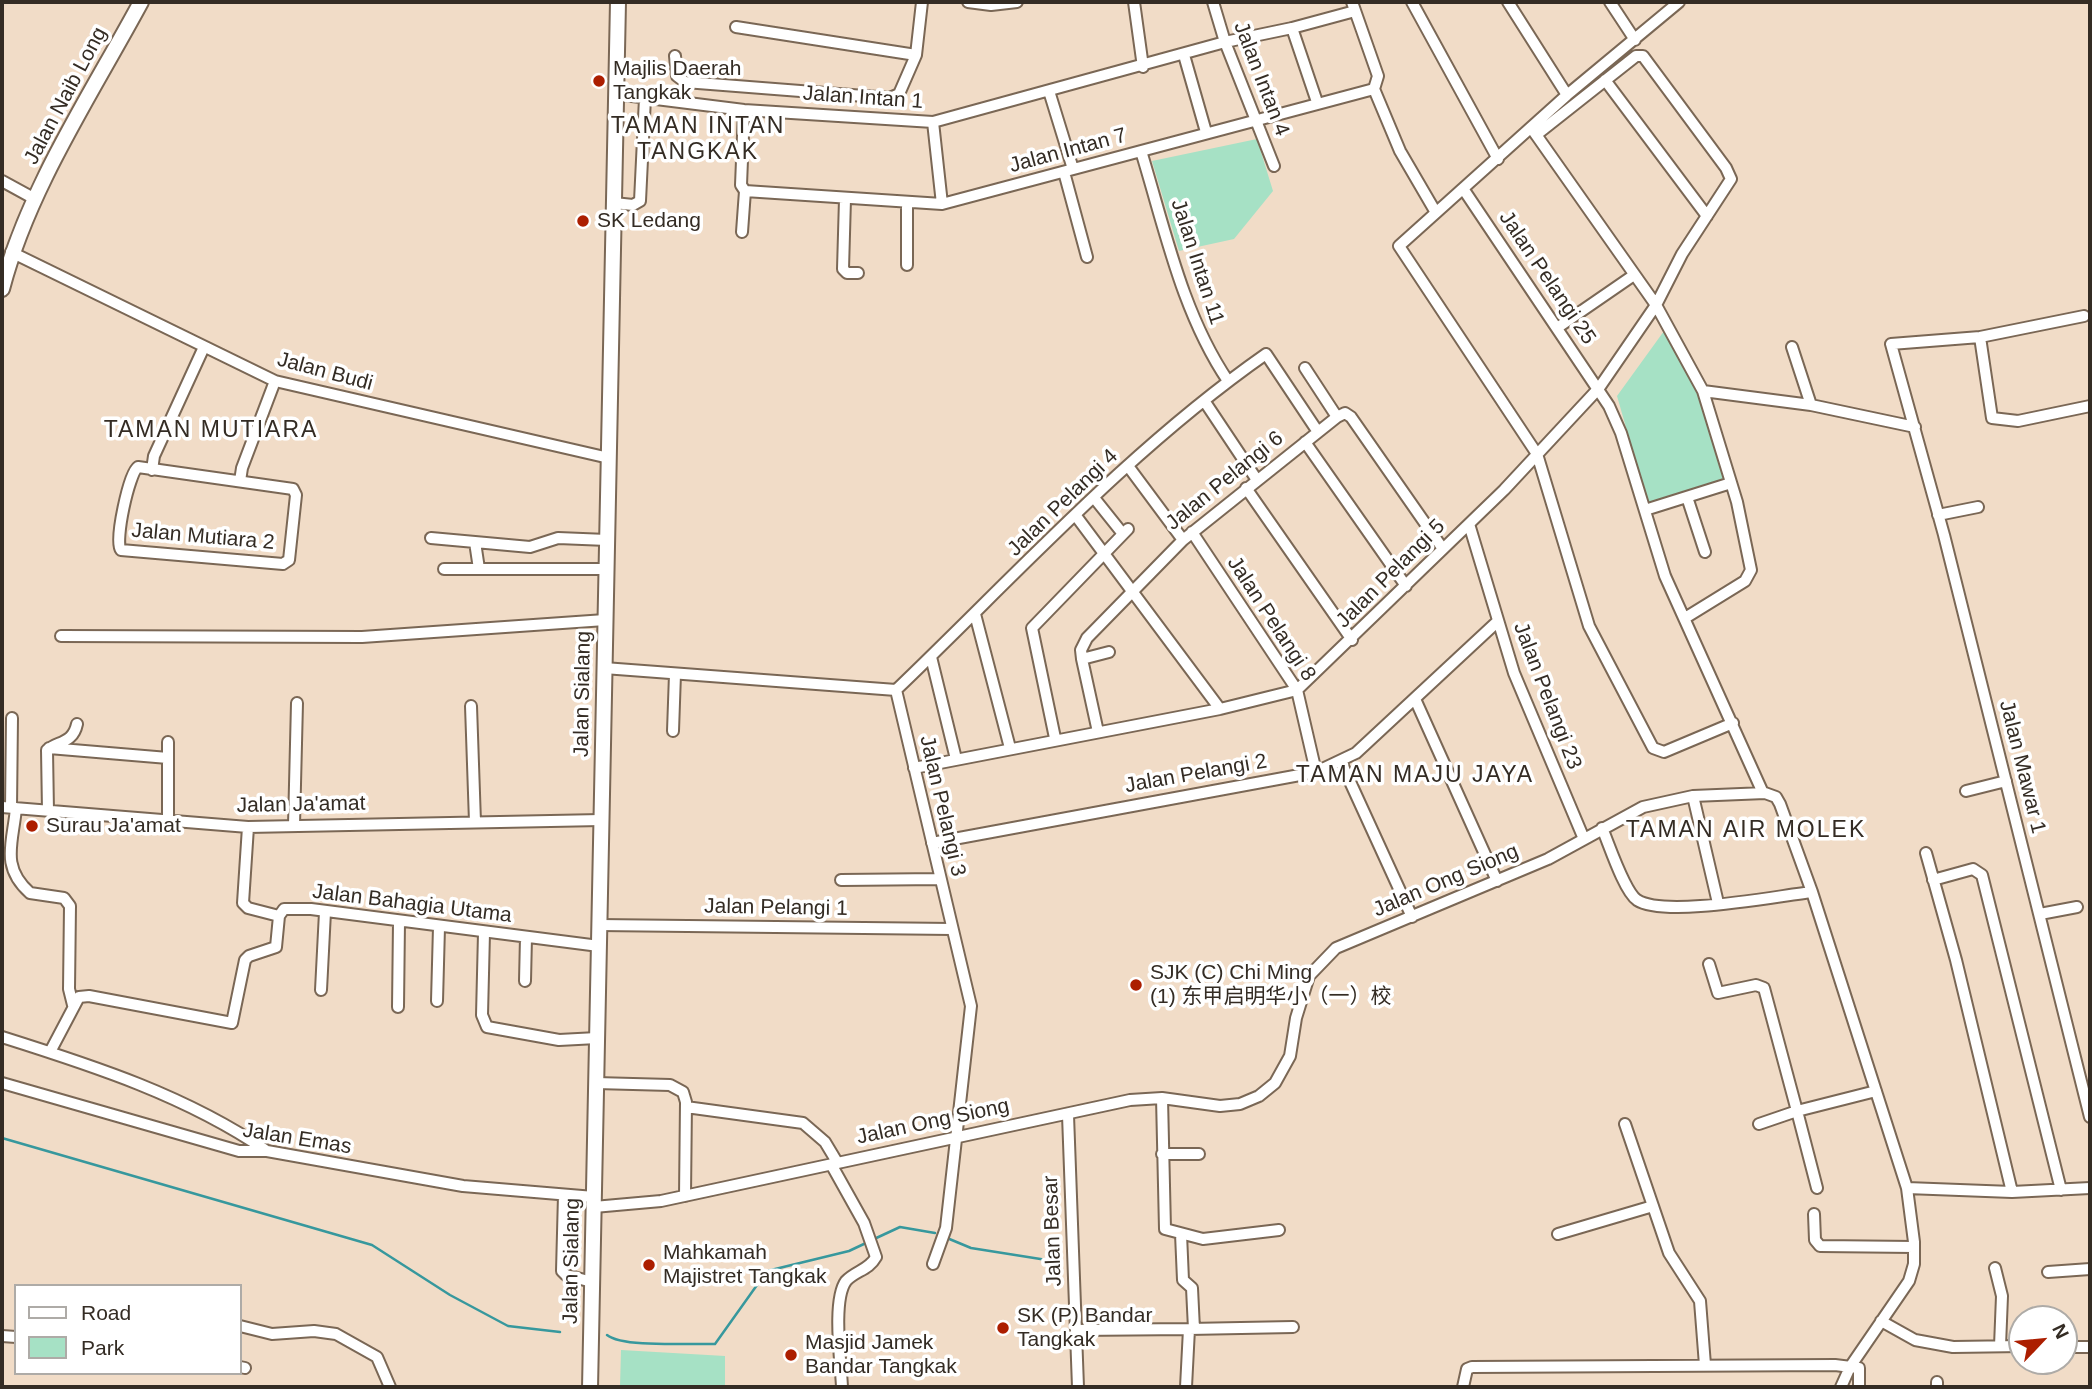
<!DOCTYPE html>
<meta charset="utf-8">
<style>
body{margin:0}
#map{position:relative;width:2092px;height:1389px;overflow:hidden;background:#f1dcc7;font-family:Helvetica,sans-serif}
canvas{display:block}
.frame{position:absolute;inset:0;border:4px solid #342c24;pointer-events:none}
.legend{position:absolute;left:14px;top:1284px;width:228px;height:91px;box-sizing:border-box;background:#fff;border:2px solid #aeaba7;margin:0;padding:9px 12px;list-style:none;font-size:21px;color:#342c24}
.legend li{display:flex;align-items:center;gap:14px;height:35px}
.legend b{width:35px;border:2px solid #aeaba7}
.north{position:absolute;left:2008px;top:1305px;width:70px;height:70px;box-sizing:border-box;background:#fff;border:2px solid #aeaba7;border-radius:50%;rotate:64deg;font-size:19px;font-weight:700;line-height:28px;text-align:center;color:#342c24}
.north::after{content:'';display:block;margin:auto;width:24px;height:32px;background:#ac1e00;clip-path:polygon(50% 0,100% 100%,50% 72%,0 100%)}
</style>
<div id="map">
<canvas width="2092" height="1389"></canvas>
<div class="frame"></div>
<ul class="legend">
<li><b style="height:9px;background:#fff"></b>Road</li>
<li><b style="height:19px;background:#a6e1c5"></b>Park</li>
</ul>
<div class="north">N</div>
</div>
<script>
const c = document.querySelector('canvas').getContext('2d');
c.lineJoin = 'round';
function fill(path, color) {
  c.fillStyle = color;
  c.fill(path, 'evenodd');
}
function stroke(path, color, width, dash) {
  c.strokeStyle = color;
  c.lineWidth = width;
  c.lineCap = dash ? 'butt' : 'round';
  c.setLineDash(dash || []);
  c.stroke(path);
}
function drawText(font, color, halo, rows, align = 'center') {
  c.font = font + ' Helvetica,"Noto Sans SC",sans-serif';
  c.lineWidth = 7;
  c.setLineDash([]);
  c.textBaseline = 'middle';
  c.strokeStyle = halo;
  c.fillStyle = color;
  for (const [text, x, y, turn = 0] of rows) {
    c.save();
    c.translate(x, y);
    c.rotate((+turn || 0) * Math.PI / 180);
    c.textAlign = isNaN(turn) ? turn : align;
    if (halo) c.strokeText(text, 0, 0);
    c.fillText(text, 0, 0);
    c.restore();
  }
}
const green = new Path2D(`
 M1257 139 1273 191 1234 239 1179 251 1152 161Z
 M1664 331 1695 387 1726 479 1648 504 1617 396Z
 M621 1350 725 1356V1387H620Z`);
const stream = new Path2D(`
 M2 1138 372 1245 450 1295 508 1326 560 1332
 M947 1238 971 1248 1053 1261
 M872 1240 900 1227 935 1233
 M607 1335C623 1348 691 1343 715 1344L767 1271 849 1251 866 1243`);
const minor = new Path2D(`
 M968 2 991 5 1017 2
 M1134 2 1143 67
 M1213 2 1225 42 1274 166
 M1412 2 1498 159
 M1508 2 1567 95
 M1610 2 1635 40
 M1679 2 1567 95 1399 246 1537 454 1589 626 1653 748 1664 752 1733 723
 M736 27 916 55 922 2
 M1184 55 1206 132
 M675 56 677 76 685 82 890 98 899 94 916 55
 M1605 80 1707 216
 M1374 89 1400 151 1435 211
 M1049 91 1073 169
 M616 94 744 110 933 122 1225 42 1292 28
 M1317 102 1292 28 1355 11
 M744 110 741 185 745 191 942 204 1374 89 1378 76 1352 2
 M933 122 942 204
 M1532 129 1656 305 1703 391 1737 502 1751 570 1745 581 1685 618
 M1141 151C1165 229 1182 313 1228 381
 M1064 172 1087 257
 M2 181 35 199
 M1464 190 1609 406 1621 433 1665 576 1763 793
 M845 199 843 269 847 273H858
 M614 203 633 205 640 201 645 98
 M742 232 745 191
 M11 252 275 381 609 458
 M907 265V202
 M2084 316 1980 337 1891 344 1944 535 2090 1117
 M1557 328 1634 275
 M1980 337 1992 418 2018 421 2090 406
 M1792 347 1811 405
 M1305 368 1337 417
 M1703 391 1811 405 1915 427
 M1205 402 1257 480
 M1305 442 1406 586
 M1128 466 1183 540
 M138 467 293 489 296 495 289 560 283 564 121 550C114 542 129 473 138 467Z
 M152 470 154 456 204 347
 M240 481 242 468 275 381
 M1246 488 1352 640
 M1687 497 1705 552
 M1095 499 1123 534
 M1645 510 1731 483
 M1938 515 1978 507
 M1076 516 1220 709
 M1469 524 1514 673 1584 839
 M1192 532 1297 690 1316 772
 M431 538 530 547 558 538 607 540
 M475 542 479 569
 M444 569H606
 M975 614 1010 748
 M61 636 362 637 605 620
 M931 657 956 759
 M1082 659 1109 652
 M604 668 896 690
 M896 690C1015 576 1130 449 1266 354L1318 432
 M896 690 971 1006 946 1228 933 1264
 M1415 699 1497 881
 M471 706 475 822
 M673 731 675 674
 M1098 732 1082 659 1081 650 1087 638 1183 540 1337 417 1345 413 1351 417 1443 549
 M1055 738 1032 628 1128 529
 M49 748 168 758
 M1341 762 1412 917
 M914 768 1220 709 1297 690 1504 490 1599 388 1656 305 1682 254 1731 179 1726 168 1643 56H1636L1536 135
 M1966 791 2006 781
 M1693 796 1718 903
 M2 807 248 827 601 820
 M11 808 12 718
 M16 808C13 843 0 866 30 893L64 898 70 906 69 989 73 1005
 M48 811 47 750C59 741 73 743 77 724
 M168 821V742
 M294 825 297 703
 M248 827 243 903 248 908 279 916
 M1602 828C1609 844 1624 891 1637 900 1665 918 1776 896 1812 892
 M932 843 1316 772 1356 753 1498 621
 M1926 853 1956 960 2012 1192
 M841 880 940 879
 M1933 880 1973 869 1982 875 2061 1190
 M2040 914 2077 907
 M599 925 952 929
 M484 933 482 1015 487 1027 559 1040 597 1038
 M1709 964 1718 993 1756 985 1764 988 1797 1111 1876 1091
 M525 981 526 937
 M321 990 325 912
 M437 1001 439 927
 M398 1007 399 922
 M2 1037C94 1066 187 1096 267 1151
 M50 1052 79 997 89 996 232 1023 245 960 249 956 276 947 279 916 284 909H311L599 946
 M2 1083 239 1151H267L463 1186 594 1197
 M596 1083 670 1085 683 1092 686 1102 685 1196
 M1162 1098 1165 1229 1203 1239 1279 1230
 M686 1107 803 1123 825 1142 837 1162
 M1068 1115 1078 1387
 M1625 1124 1669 1253 1700 1301 1705 1365
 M1759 1124 1797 1111 1817 1188
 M1162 1154H1199
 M831 1164 864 1223 876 1257C869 1270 855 1271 846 1281 832 1300 841 1363 842 1387
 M1907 1188 2012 1192 2090 1188
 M564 1195 562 1271 566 1275 592 1282
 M594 1207 661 1201 1130 1100 1162 1098 1220 1106 1240 1104 1259 1096 1275 1083 1290 1056 1296 1018 1309 976 1336 948 1548 859 1643 807 1693 796 1765 793 1776 797 1780 804 1812 892 1907 1188 1914 1242V1264L1909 1281 1850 1367 1841 1387
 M1814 1214 1815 1240 1820 1246 1914 1247
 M1181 1234 1183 1280 1192 1288 1194 1329
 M1558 1234 1653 1206
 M1995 1268 2002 1296 2000 1346
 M2048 1272 2090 1269
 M1881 1321 1915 1340 1953 1347 2022 1346
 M240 1326 272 1334 314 1331 336 1334 377 1357 390 1387
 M1189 1329 1293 1327
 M1076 1330 1189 1329 1186 1387
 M2 1336 16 1337
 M2064 1347H2090
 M240 1367 245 1368
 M1463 1387 1467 1369 1472 1367 1835 1365 1859 1368V1387
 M1937 1387V1382`);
const major = new Path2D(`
 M2 289C28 189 92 93 141 2
 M590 1387 618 2`);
const markers = [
 [599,81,7,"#ac1e00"],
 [583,221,7,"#ac1e00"],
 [32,826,7,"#ac1e00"],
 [1136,985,7,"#ac1e00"],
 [649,1265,7,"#ac1e00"],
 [1003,1328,7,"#ac1e00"],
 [791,1355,7,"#ac1e00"]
];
const poiNames = [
 ["Majlis Daerah",613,69],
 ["Tangkak",613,93],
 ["SK Ledang",597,221],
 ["Surau Ja'amat",46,826],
 ["SJK (C) Chi Ming",1150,973],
 ["(1) 东甲启明华小（一）校",1150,997],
 ["Mahkamah",663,1253],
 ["Majistret Tangkak",663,1277],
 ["SK (P) Bandar",1017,1316],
 ["Tangkak",1017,1340],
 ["Masjid Jamek",805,1343],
 ["Bandar Tangkak",805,1367]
];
const streetNames = [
 ["Jalan Intan 4",1261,79,69],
 ["Jalan Naib Long",66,96,-62],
 ["Jalan Intan 1",863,98,4],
 ["Jalan Intan 7",1068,151,-15],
 ["Jalan Intan 11",1197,262,72],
 ["Jalan Pelangi 25",1547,278,56],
 ["Jalan Budi",325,372,15],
 ["Jalan Pelangi 6",1225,481,-39],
 ["Jalan Pelangi 4",1063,503,-44],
 ["Jalan Mutiara 2",203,537,5],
 ["Jalan Pelangi 5",1391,574,-45],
 ["Jalan Pelangi 8",1271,619,57],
 ["Jalan Sialang",583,694,-89],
 ["Jalan Pelangi 23",1547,696,69],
 ["Jalan Mawar 1",2022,767,76],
 ["Jalan Pelangi 2",1196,774,-10],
 ["Jalan Ja'amat",301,805,-1],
 ["Jalan Pelangi 3",942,806,77],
 ["Jalan Ong Siong",1446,881,-23],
 ["Jalan Bahagia Utama",412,904,7],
 ["Jalan Pelangi 1",776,908,1],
 ["Jalan Ong Siong",933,1122,-12],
 ["Jalan Emas",297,1139,9],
 ["Jalan Besar",1053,1231,-92],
 ["Jalan Sialang",572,1261,-89]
];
const neighbourhoodNames = [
 ["TAMAN INTAN",698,127],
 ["TANGKAK",698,153],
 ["TAMAN MUTIARA",211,431],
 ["TAMAN MAJU JAYA",1415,776],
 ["TAMAN AIR MOLEK",1746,831]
];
fill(green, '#a6e1c5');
stroke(stream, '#37989d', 2.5);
stroke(minor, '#7a6755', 14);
stroke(major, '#7a6755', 18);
stroke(minor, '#fff', 10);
stroke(major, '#fff', 14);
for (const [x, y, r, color] of markers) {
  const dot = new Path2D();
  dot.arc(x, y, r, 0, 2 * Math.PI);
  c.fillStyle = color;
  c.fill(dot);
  stroke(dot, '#fff', 2.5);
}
drawText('21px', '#342c24', '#fff', poiNames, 'left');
drawText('21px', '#342c24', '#fff', streetNames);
c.letterSpacing = '2px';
drawText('23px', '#342c24', '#fff', neighbourhoodNames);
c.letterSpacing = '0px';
</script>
